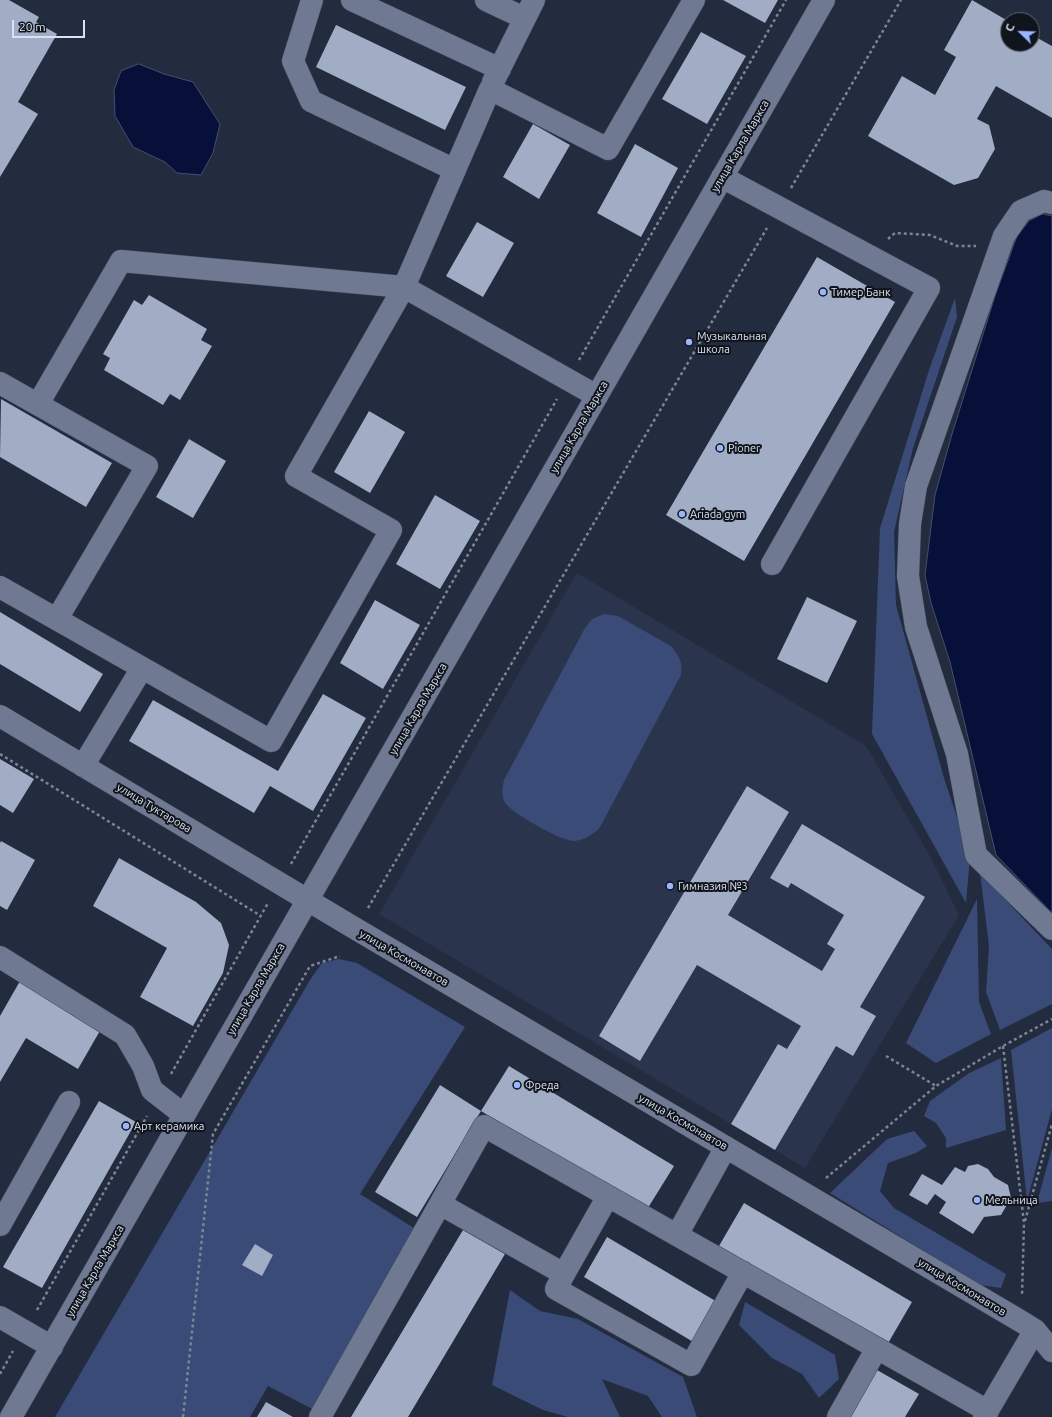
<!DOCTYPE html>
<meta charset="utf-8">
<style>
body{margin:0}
#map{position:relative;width:1052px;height:1417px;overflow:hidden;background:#232b3f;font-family:Ubuntu,sans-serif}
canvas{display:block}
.north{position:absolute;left:1000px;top:12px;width:40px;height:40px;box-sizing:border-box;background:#10141d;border:1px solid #616671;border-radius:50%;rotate:293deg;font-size:11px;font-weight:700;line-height:16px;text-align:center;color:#dbe1ee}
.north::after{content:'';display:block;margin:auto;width:14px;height:18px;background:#99b5fd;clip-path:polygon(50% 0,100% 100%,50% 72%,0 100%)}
.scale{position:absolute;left:12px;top:20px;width:73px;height:18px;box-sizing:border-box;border:2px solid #dbe1ee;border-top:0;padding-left:5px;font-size:12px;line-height:14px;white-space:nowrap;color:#dbe1ee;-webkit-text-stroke:3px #10141d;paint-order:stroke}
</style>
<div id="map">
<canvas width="1052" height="1417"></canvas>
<div class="north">С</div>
<div class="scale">20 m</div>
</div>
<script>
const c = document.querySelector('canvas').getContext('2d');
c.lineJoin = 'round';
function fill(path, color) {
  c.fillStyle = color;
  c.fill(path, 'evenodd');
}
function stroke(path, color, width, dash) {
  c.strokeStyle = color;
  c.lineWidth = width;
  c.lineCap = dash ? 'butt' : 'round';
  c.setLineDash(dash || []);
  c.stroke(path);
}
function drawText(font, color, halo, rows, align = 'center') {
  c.font = font + ' Ubuntu,sans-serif';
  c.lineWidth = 4;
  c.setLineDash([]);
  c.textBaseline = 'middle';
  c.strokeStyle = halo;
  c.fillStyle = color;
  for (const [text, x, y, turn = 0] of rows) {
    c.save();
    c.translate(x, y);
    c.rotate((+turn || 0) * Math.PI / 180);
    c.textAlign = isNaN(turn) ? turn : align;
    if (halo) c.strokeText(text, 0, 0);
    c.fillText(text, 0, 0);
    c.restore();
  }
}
const built = new Path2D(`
 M577 573 866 746 931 858 959 915 805 1168 379 914Z`);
const green = new Path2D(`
 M955 298 957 317 913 448 894 532 896 605 944 778 970 856 966 903 872 734 880 528 930 367Z
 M604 614 618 616 671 646C679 656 683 662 681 675L599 829C591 835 585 840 574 841 561 841 514 814 506 804 501 797 502 788 504 780L585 628 592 619Z
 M980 873 1052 949V1004L1000 1030 986 992 989 946Z
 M977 899 979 1002 991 1034 936 1063 906 1043Z
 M339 959 357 963 465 1027 360 1194 428 1237 322 1414 268 1386 250 1417H55L310 980 322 963Z
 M1052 1028V1109L1027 1201 1011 1050Z
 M1001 1058 1006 1130 946 1148V1138L936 1123 924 1116 930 1101 969 1073Z
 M914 1131 927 1146 916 1153 888 1163 880 1191 894 1208 1006 1274 1001 1288 979 1285 830 1193 887 1139Z
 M1052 1148V1201L1037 1203Z
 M510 1290 540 1311 578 1319 683 1377 697 1417H662L648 1396 602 1379 620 1417H568L543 1410 492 1385Z
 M745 1302 835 1355 839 1379 819 1398 802 1374 772 1358 739 1325Z`);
const water = new Path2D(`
 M139 64 164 74 193 82 220 124 213 153 201 175 177 173 165 162 133 147 115 116 114 90 121 71Z
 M1043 214 1052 216V913L996 855 950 662 931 603 925 575 935 495 952 434 995 296 1017 236 1029 221Z`);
const building = new Path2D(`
 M0 0H9L39 17 36 22 57 34 18 102 38 114 0 177Z
 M723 0H778L765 23Z
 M972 0 1008 21V44H1032V35L1052 46V118L996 86 977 119 989 125 995 149 978 178 954 185 868 136 902 76 935 95 956 57 944 50Z
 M336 25 466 87 445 130 316 67Z
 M701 32 746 56 707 124 662 99Z
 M533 124 570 145 539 199 503 177Z
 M635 144 678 168 641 237 597 213Z
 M477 222 514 243 483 297 446 276Z
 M817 257 895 302 744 561 666 515Z
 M149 295 207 329 201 340 212 346 180 400 170 394 163 405 104 370 110 358 103 354 134 300 142 305Z
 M1 399 112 463 86 507 0 457Z
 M369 411 405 432 370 493 334 472Z
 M189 439 226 461 193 518 156 497Z
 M435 495 480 521 440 589 396 564Z
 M807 597 857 621 827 683 777 659Z
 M375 600 420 625 383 689 340 663Z
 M0 612 103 674 80 712 0 664Z
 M323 694 366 718 313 811 270 786 254 813 129 741 153 700 278 771Z
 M0 759 34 779 13 813 0 805Z
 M747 786 789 812 728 915 822 971 835 949 827 944 844 915 791 883 788 888 770 878 802 824 925 897 860 1007 876 1016 853 1056 836 1046 775 1150 731 1124 778 1044 787 1049 801 1026 697 965 640 1061 599 1036Z
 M1 841 35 860 7 910 0 906V843Z
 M119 858 196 902 221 923 229 945 223 973 193 1026 140 997 167 948 93 906Z
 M20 981 101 1029 78 1069 26 1038 0 1082V1016Z
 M509 1066 674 1166 646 1211 481 1111Z
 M440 1085 481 1111 417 1217 375 1192Z
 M99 1101 136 1122 42 1288 3 1267Z
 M978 1164 988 1169 994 1177 1008 1185 1011 1198 1001 1215 984 1217 973 1234 939 1213 946 1202 935 1194 927 1205 909 1195 922 1174 942 1185 955 1167 965 1172 968 1166Z
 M744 1203 912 1302 887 1345 719 1246Z
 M463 1230 505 1254 408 1417H351Z
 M607 1237 719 1303 695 1343 584 1277Z
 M255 1244 273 1255 262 1276 242 1265Z
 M877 1370 919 1394 905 1417H850Z
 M266 1402 293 1417H257Z`);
const path = new Path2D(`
 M791 188 901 0
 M888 239 895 233 930 235 957 246H976
 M579 360 786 0
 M0 754 261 916
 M291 864 557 399
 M368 908 767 228
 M1003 1046 1024 1223 1022 1295
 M886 1056 936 1086
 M171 1074 268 903
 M826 1178 936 1086 1003 1046 1052 1019
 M1025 1221 1052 1124
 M37 1310 147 1116
 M0 1374 13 1351
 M183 1417 213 1134 310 966 340 956`);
const minor = new Path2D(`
 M312 0 293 61 311 101 455 170
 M352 0 500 69
 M486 0 524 18
 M493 82 534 0
 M722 177 929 288 772 564
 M1052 203 1044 201 1021 211 1004 236 916 486 910 524 908 576 916 627 957 754 976 855 1052 929
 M0 383 147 466 57 619
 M38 404 121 261 404 287 597 396
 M0 587 271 741 391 530 296 476 404 287 490 89 608 149 694 0
 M0 716 356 929 1022 1322 1035 1330 1052 1351
 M83 766 142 668
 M0 957 125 1035 143 1066 152 1090 184 1115
 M440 1204 564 1274 608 1196
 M0 1225 69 1102
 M677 1235 726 1147
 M564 1274 556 1289 691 1365 743 1272
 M0 1317 52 1347
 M11 1417 824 0
 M320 1417 484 1126 988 1411
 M838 1417 877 1348
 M984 1417 1035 1330`);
const markers = [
 [823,292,4,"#99b5fd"],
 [689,342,4,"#99b5fd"],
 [720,448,4,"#99b5fd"],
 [682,514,4,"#99b5fd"],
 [670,886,4,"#99b5fd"],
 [517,1085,4,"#99b5fd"],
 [126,1126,4,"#99b5fd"],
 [977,1200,4,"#99b5fd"]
];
const streetNames = [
 ["улица Карла Маркса",740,146,-60],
 ["улица Карла Маркса",579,427,-60],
 ["улица Карла Маркса",418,709,-60],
 ["улица Туктарова",154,808,31],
 ["улица Космонавтов",404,958,30],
 ["улица Карла Маркса",256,989,-60],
 ["улица Космонавтов",683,1122,30],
 ["улица Карла Маркса",95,1271,-60],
 ["улица Космонавтов",962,1287,31]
];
const poiNames = [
 ["Тимер Банк",831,292],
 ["Музыкальная",697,336],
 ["школа",697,349],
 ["Pioner",728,448],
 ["Ariada gym",690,514],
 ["Гимназия №3",678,886],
 ["Фреда",525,1085],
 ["Арт керамика",134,1126],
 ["Мельница",985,1200]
];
fill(built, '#2a344d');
fill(green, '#3a4b78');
fill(water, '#061039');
stroke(water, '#464f6f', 1);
fill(building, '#a1acc5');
stroke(minor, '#434959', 23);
stroke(path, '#7d8494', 2.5, [3, 3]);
stroke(minor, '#6f7991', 22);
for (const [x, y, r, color] of markers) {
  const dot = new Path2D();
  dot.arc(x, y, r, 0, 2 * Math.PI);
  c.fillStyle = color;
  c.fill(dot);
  stroke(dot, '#10141d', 1.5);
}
drawText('11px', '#dbe1ee', '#10141d', streetNames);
drawText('11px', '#dbe1ee', '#10141d', poiNames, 'left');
</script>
